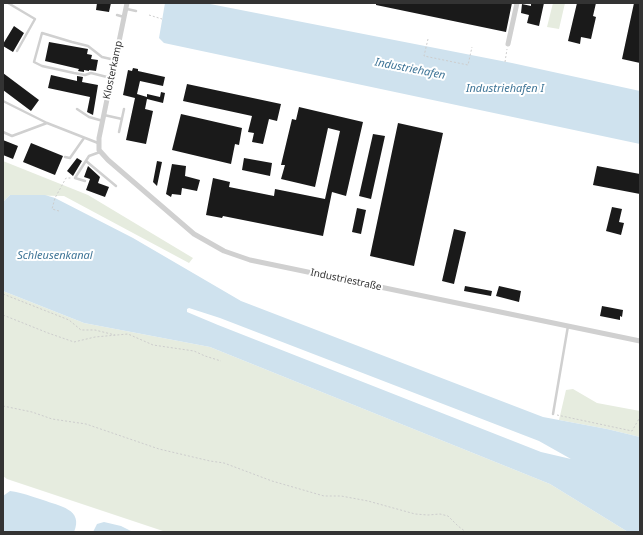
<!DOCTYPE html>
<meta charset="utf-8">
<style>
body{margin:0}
#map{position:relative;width:643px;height:535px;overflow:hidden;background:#fff;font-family:"Noto Sans",sans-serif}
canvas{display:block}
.frame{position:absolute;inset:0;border:4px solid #333;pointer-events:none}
</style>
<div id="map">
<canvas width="643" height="535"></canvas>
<div class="frame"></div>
</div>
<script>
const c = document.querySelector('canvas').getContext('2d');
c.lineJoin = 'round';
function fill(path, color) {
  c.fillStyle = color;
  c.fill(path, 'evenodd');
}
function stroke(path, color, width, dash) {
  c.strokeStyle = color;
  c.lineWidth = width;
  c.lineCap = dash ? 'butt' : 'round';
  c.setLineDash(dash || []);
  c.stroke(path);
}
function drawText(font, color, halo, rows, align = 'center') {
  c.font = font + ' "Noto Sans",sans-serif';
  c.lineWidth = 4;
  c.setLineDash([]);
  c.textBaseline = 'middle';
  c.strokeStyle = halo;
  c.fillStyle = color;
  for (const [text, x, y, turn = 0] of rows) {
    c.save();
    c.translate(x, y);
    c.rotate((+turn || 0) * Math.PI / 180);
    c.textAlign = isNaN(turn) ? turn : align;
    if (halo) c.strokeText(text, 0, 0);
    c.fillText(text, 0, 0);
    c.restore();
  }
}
const green = new Path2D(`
 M553 3H565L559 29 547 27Z
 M3 161 88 195 193 258 189 263 64 196 10 195 3 202Z
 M3 291 84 323 210 347 550 484 628 532H166L7 479 3 476Z
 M573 389 597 403 640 411V437L607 429 559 420 566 390Z`);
const water = new Path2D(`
 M165 3H205L512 63 640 91V144L164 43 159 38Z
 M10 195H45L55 198 133 238 241 301 543 417 607 429 640 437V532H628L550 484 210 347 84 323 3 291V202ZM189 308 220 318 539 441 571 459 541 452 218 325 187 312V309Z
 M10 491C24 493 30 496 43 500 59 506 84 509 74 532H3V496Z
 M104 522 121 526 133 532H93L97 524Z`);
const building = new Path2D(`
 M97 3H111L109 12 96 10Z
 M376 3H512L506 32 376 5Z
 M531 3H544L539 26 527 23 529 15 521 13 522 4 531 6Z
 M577 3H596L593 16 596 17 591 39 581 37 580 44 568 41Z
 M634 3H640V63L622 59Z
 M14 26 24 33 13 52 3 46V44Z
 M49 42 88 49 87 54 92 55 91 59 98 60 96 71 89 70V71L84 70V72L78 71 79 69 45 61Z
 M133 68 138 69V71L165 77 163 86 140 81 137 94 147 97V94L160 97 161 92 165 93 163 103 147 99 145 109 153 111 146 144 126 140 135 98 123 95 128 70 132 71Z
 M3 73 39 100 31 111 3 90Z
 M51 75 77 81V76L83 77 82 82 98 85 93 115 87 112 90 97 48 88Z
 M187 84 281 104 277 121 269 119 263 144 252 142 254 133 248 132 252 116 183 101Z
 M299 107 363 122 346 196 332 192 323 236 223 216 222 218 206 215 213 178 230 182 229 187 274 196 275 189 325 199 340 131 328 128 315 187 281 179 285 165H281L292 119 296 120Z
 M181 114 242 128 239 145 235 144 231 164 172 150Z
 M398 123 443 133 414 266 370 256Z
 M373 134 385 136 371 199 359 196Z
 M3 140 18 146 13 159 3 155Z
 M31 143 63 156 55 175 23 162Z
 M77 158 82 161 73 176 67 171Z
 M244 158 272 163 270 176 242 170Z
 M157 161 162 162 157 186 153 182Z
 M172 164 186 166 185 176 200 180 197 191 182 188 181 195 172 194 171 197 166 194Z
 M88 166 100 177 98 183 109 187 105 197 86 190 90 179 84 177Z
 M597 166 640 174V194L593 185Z
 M612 207 622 209 619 222 624 223 621 235 606 231Z
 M357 208 366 210 361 234 352 232Z
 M454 229 466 232 454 284 442 281Z
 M465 286 492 291 491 296 464 291Z
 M499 286 521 291 519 302 496 296Z
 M602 306 623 310 622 317 620 316V320L600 316Z`);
const path = new Path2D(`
 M149 15 162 19
 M428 39 424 56 468 65 472 47
 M505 62 507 49
 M59 211 52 209 55 198 66 178H71
 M3 294 69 320 81 330H95L115 335
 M3 315 48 333 74 342 95 337 128 334 153 345 194 351 205 356 221 361
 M3 406 32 412 52 419 86 424 159 449 210 461 224 463 272 481 324 496H341L368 501 415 514 428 515 440 514 448 516 458 526 466 532
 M557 415 632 431 640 417`);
const service = new Path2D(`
 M8 3 35 19 17 51
 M127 9 136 11
 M117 15 124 17
 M111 78 91 73 85 75 74 73 42 66 34 62 42 33 72 42 88 46 102 57 115 60
 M3 101 47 123 98 143
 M77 109 89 117 103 121
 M104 115 122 119
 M3 132 12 136 47 123
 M119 132 124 109
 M65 157 70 158 84 138
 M86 161 116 186
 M85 181 75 178 89 156 100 152
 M553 414 568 326`);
const minor = new Path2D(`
 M127 3 99 138V150L108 160 194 234 224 251 250 260 640 341
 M508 44 517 3`);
const streetNames = [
 ["Klosterkamp",113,70,-78],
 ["Industriestraße",346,280,12]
];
const waterNames = [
 ["Industriehafen",410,69,11],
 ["Industriehafen I",505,89],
 ["Schleusenkanal",55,256]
];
fill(green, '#e6ecdf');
fill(water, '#cfe2ee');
fill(building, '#1a1a1a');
stroke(path, '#cdcdcd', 1, [2, 2]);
stroke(service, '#d0d0d0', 2.5);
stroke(minor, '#d0d0d0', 5);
drawText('10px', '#333', '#fff', streetNames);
drawText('italic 11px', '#3f7597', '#fff', waterNames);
</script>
